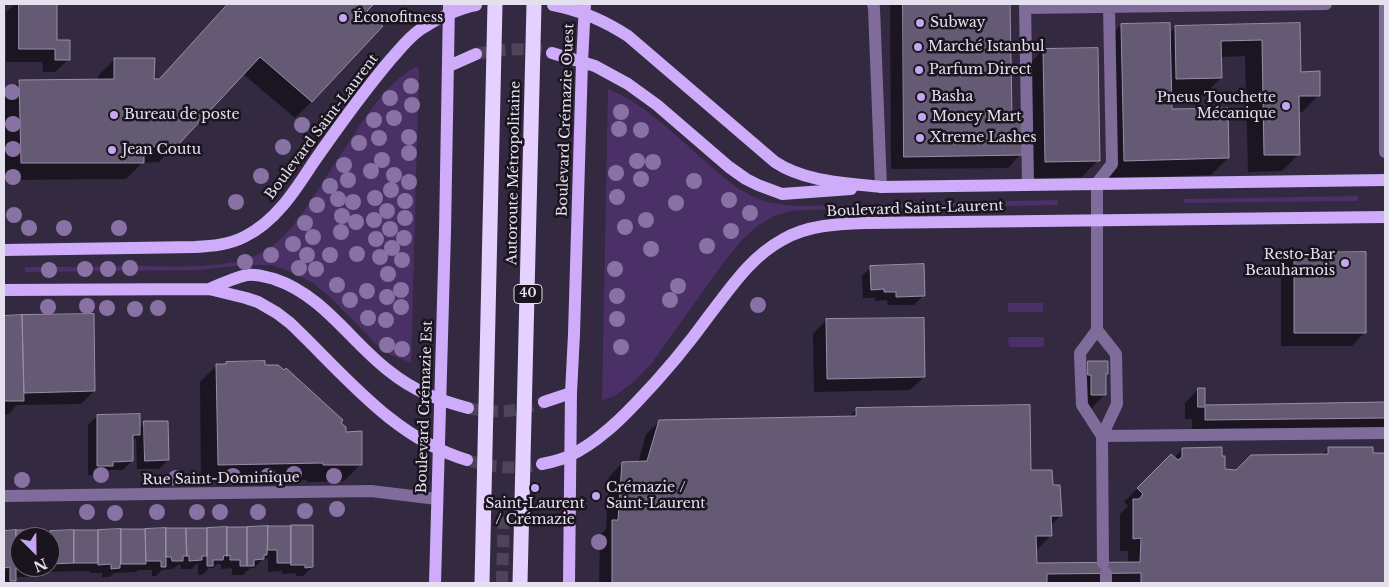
<!DOCTYPE html>
<meta charset="utf-8">
<style>
body{margin:0}
#map{position:relative;width:1389px;height:587px;overflow:hidden;background:#332940;font-family:"Libre Baskerville",serif}
canvas{display:block}
.frame{position:absolute;inset:0;border:5px solid #e5e0ee;pointer-events:none}
.north{position:absolute;left:10px;top:527px;width:50px;height:50px;box-sizing:border-box;background:#19141e;border:1px solid #6b6671;border-radius:50%;rotate:157deg;font-size:14px;font-weight:700;line-height:20px;text-align:center;color:#e5e0ee}
.north::after{content:'';display:block;margin:auto;width:18px;height:22px;background:#c6a6f0;clip-path:polygon(50% 0,100% 100%,50% 72%,0 100%)}
</style>
<div id="map">
<canvas width="1389" height="587"></canvas>
<div class="frame"></div>
<div class="north">N</div>
</div>
<script>
const c = document.querySelector('canvas').getContext('2d');
c.lineJoin = 'round';
function fill(path, color) {
  c.fillStyle = color;
  c.fill(path, 'evenodd');
}
function stroke(path, color, width, dash) {
  c.strokeStyle = color;
  c.lineWidth = width;
  c.lineCap = dash ? 'butt' : 'round';
  c.setLineDash(dash || []);
  c.stroke(path);
}
function drawText(font, color, halo, rows, align = 'center') {
  c.font = font + ' "Libre Baskerville",serif';
  c.lineWidth = 5;
  c.setLineDash([]);
  c.textBaseline = 'middle';
  c.strokeStyle = halo;
  c.fillStyle = color;
  for (const [text, x, y, turn = 0] of rows) {
    c.save();
    c.translate(x, y);
    c.rotate((+turn || 0) * Math.PI / 180);
    c.textAlign = isNaN(turn) ? turn : align;
    if (halo) c.strokeText(text, 0, 0);
    c.fillText(text, 0, 0);
    c.restore();
  }
}
const green = new Path2D(`
 M417 66 419 70 411 363 389 354 376 344 334 301 313 283 286 270 271 265H246L198 270 25 272V267C62 267 98 267 135 266 173 266 235 271 268 249 296 231 318 188 337 160 360 127 381 86 417 66Z
 M608 89C645 104 674 134 704 160 722 176 740 193 764 201 775 204 786 205 798 206L1058 200V205L805 210 790 211 772 217 756 227 742 240 724 262 652 363 635 381 616 395 602 401Z
 M1358 196V201L1184 203V199Z
 M1008 303H1043V312H1008Z
 M1008 337H1044V347H1009Z`);
const shadow = new Path2D(`
 M15 4H56V41L69 59 55 72H43L42 62H6V12Z
 M229 4H373L366 11 312 101 295 118 243 74 159 162 142 163 126 179 4 180V97L20 81 98 80V76L115 59 153 80H158Z
 M890 4H1009L1010 118 1021 154 1008 168 891 169Z
 M1121 25 1169 34 1175 27 1299 25 1300 73 1319 95 1302 112H1298L1299 154 1282 171 1248 172 1245 56 1221 57V78L1204 95 1170 96 1171 111 1228 158 1211 175 1107 178 1104 42Z
 M1043 50 1098 160 1082 177 1028 178 1026 67Z
 M1294 254 1365 332 1352 346H1281V267Z
 M871 267 923 296 914 305H888L887 300 875 301V298H863L862 276Z
 M93 315 94 391 81 404 17 405 9 414H4V317Z
 M826 320 924 377 910 390 814 392 813 334Z
 M227 363 264 366 340 423 361 464 344 481 307 482V480L201 481 200 382 217 365H225Z
 M1089 363 1107 374 1105 376V394L1092 408H1079L1075 376Z
 M1198 389 1204 406 1385 403V431L1192 433V419H1185V403Z
 M856 410 1030 472 1051 487 1060 516 1051 525V535L1038 549H1036V565L1128 564V551H1120V514L1128 506 1124 502 1171 455 1174 458 1182 449 1223 470 1236 471 1321 456 1329 448 1371 454H1385V583H599L600 535 606 529 609 477 622 463H638L646 434 660 421 848 418Z
 M97 416 139 428 145 423 168 460 159 469H137L136 438 132 442V461L123 470H107L102 475H88V425Z
 M312 526V567L303 576H296V573L282 574V571L268 572V559H263L254 568H250L243 575H232V568L221 569V564H217L213 568H209L202 575H198V564H196L192 569H181V565H178L173 569 162 570 156 576H152V570H138L136 572 114 573 110 577H102V573H90L89 571 41 572V567H50V537H45L50 532Z
 M38 531V537H20V567L37 568 28 577H15V580L12 583H4V532Z`);
const building = new Path2D(`
 M19 4H57V40H70V60H55V49H19Z
 M228 4H374L367 11 383 26 312 102 260 57 177 146 144 147V163H21L19 80 114 79V58H155L154 79H159Z
 M903 4H1010L1012 117 1023 116 1022 155 904 157Z
 M1170 23 1172 109 1228 108 1229 158 1124 161 1121 24Z
 M1300 23 1301 72 1320 71V96H1299L1300 155H1264L1262 40 1221 41 1222 78 1176 79 1175 26Z
 M1098 48 1100 161 1045 162 1043 49Z
 M1366 252V333H1294V253Z
 M924 264 925 296 896 297V292H884V289L871 290 870 266Z
 M94 314 95 391 24 393 22 315Z
 M22 315 24 401H4V316Z
 M924 318 925 377 827 379 826 319Z
 M265 361V365H278L284 370 286 368 343 420 341 423 346 427V432L362 431V465H323V463L218 465 216 364H226V362Z
 M1088 361H1108V374H1106V395H1091V375H1088Z
 M1198 388H1205V405L1385 402V418L1205 420V407H1198Z
 M1030 405 1031 470H1052L1053 485H1060L1062 516H1051L1052 536H1036L1037 563 1140 562 1141 538 1133 539V499H1139L1143 494 1137 488 1171 454 1178 460 1182 457V448L1222 447V456H1225V469L1236 470 1251 455 1328 454V447H1373V453H1385V583H1141V573L1047 574V583H612V520H618L622 462 647 461 659 420 856 416V408Z
 M140 414V435H133V461L113 462V466H97V415Z
 M144 421H168L169 460 145 461Z
 M291 525H313V567L305 568V565H291Z
 M268 526 267 555H264V559L254 560V566H247V527Z
 M268 526H291V563H277V550H268Z
 M227 527H247V566H240V560H230V555L227 556Z
 M227 527V556L224 555 223 560H213V566H207V528Z
 M166 528H186L187 556H183V561H172L171 557H166Z
 M166 528V567H161V561H146L145 529Z
 M186 528H207V556H202V560L189 561V556H187Z
 M121 529H145L146 564H121Z
 M121 529V564H120V568L111 569V564L98 565V530Z
 M16 530H39V537H20V567H38V568L17 569Z
 M16 530 17 569 16 568V581H10V567L4 568V531Z
 M74 530H98V563H74Z
 M74 530V563L50 564V531Z`);
const minorTunnel = new Path2D(`
 M502 583 504 511`);
const majorTunnel = new Path2D(`
 M476 54C499 49 528 47 552 53
 M468 408C497 414 516 412 544 402
 M467 460C494 468 515 470 542 464`);
const minor = new Path2D(`
 M873 4 874 8 881 187
 M1025 4 1028 184
 M1385 4V152
 M1025 8 1326 4
 M1097 330 1080 353 1081 381 1082 405 1102 436
 M1102 436 1385 433
 M4 496 371 491 437 499
 M1103 563 1102 436 1117 404 1116 354 1097 330V183L1112 164 1109 7
 M1106 573V583`);
const major = new Path2D(`
 M553 5C580 10 605 21 628 36L775 162C805 182 846 183 881 187L1385 180
 M552 53 595 66 628 84 657 105 729 167 746 179 758 185 782 194 851 189
 M449 66 476 54
 M4 250 195 247C212 246 228 245 244 237 275 222 295 191 313 163 338 127 363 92 391 59 400 49 409 37 421 29 436 19 459 8 476 5
 M209 289C219 285 238 276 248 275 257 274 266 277 274 279 323 295 350 341 389 371 414 391 438 400 468 408
 M4 290 209 289 246 298 258 302 277 313 290 323C344 374 393 438 467 460
 M544 402 571 393
 M542 464C552 462 562 460 571 455 596 443 617 423 636 403 663 375 688 345 711 313 732 286 751 257 782 240 807 225 837 224 866 223L1385 217
 M435 583 445 232 449 4
 M569 583 571 393 574 334 582 62 585 4`);
const highwayBridge = new Path2D(`
 M482 583 495 4
 M520 583 534 4`);
const trees = [
 [411,86],
 [12,92],
 [390,98],
 [412,105],
 [621,112],
 [394,118],
 [374,120],
 [13,124],
 [302,125],
 [619,129],
 [641,130],
 [409,137],
 [379,138],
 [359,143],
 [283,147],
 [13,149],
 [409,153],
 [382,160],
 [637,161],
 [653,162],
 [344,165],
 [371,171],
 [616,173],
 [394,175],
 [261,176],
 [13,177],
 [641,179],
 [348,180],
 [694,181],
 [409,182],
 [330,186],
 [391,190],
 [617,197],
 [375,198],
 [338,199],
 [729,200],
 [405,201],
 [236,202],
 [353,202],
 [676,203],
 [317,205],
 [387,211],
 [750,213],
 [14,215],
 [342,216],
 [405,218],
 [374,220],
 [646,220],
 [356,222],
 [305,223],
 [625,227],
 [29,228],
 [64,228],
 [119,228],
 [390,229],
 [731,231],
 [341,232],
 [313,237],
 [404,238],
 [376,239],
 [293,244],
 [707,246],
 [392,248],
 [651,249],
 [357,254],
 [271,255],
 [307,255],
 [330,255],
 [380,257],
 [402,260],
 [245,262],
 [130,268],
 [299,268],
 [85,269],
 [108,269],
 [316,269],
 [615,269],
 [49,270],
 [388,274],
 [337,285],
 [678,286],
 [401,290],
 [367,291],
 [617,296],
 [387,297],
 [350,300],
 [670,300],
 [758,305],
 [87,306],
 [48,307],
 [401,307],
 [107,308],
 [158,308],
 [135,309],
 [368,318],
 [617,319],
 [386,320],
 [387,345],
 [621,347],
 [402,349],
 [294,474],
 [101,475],
 [233,476],
 [268,476],
 [334,476],
 [176,478],
 [22,480],
 [337,509],
 [305,511],
 [87,512],
 [157,512],
 [197,512],
 [220,512],
 [258,512],
 [115,513],
 [599,542]
];
const markers = [
 [343,18,5,"#c6a6f0"],
 [920,23,5,"#c6a6f0"],
 [918,47,5,"#c6a6f0"],
 [919,70,5,"#c6a6f0"],
 [921,97,5,"#c6a6f0"],
 [1286,106,5,"#c6a6f0"],
 [114,115,5,"#c6a6f0"],
 [922,117,5,"#c6a6f0"],
 [920,138,5,"#c6a6f0"],
 [112,150,5,"#c6a6f0"],
 [1345,263,5,"#c6a6f0"],
 [535,488,5,"#c6a6f0"],
 [596,496,5,"#c6a6f0"]
];
const shields = [
 [528,294,28]
];
const shieldNames = [
 ["40",528,294]
];
const poiNames = [
 ["Éconofitness",353,18],
 ["Subway",930,23],
 ["Marché Istanbul",928,47],
 ["Parfum Direct",929,70],
 ["Basha",931,97],
 ["Pneus Touchette",1276,98,"right"],
 ["Mécanique",1276,114,"right"],
 ["Bureau de poste",124,115],
 ["Money Mart",932,117],
 ["Xtreme Lashes",930,138],
 ["Jean Coutu",122,150],
 ["Resto-Bar",1335,255,"right"],
 ["Beauharnois",1335,271,"right"],
 ["Crémazie /",606,488],
 ["Saint-Laurent",606,504],
 ["Saint-Laurent",535,504,"center"],
 ["/ Crémazie",535,520,"center"]
];
const streetNames = [
 ["Boulevard Crémazie Ouest",566,120,-88],
 ["Boulevard Saint-Laurent",322,127,-53],
 ["Autoroute Métropolitaine",514,173,-89],
 ["Boulevard Saint-Laurent",915,209,-2],
 ["Boulevard Crémazie Est",425,407,-88],
 ["Rue Saint-Dominique",221,479,-1]
];
fill(green, '#4a3066');
fill(shadow, '#0007');
fill(building, '#655a73');
stroke(building, '#998da8', 1);
stroke(minorTunnel, '#4e445a', 12, [12, 6]);
stroke(majorTunnel, '#4e445a', 12, [12, 6]);
stroke(minor, '#806c9a', 12);
stroke(major, '#ceacf9', 12);
stroke(highwayBridge, '#e4d1ff', 15);
c.fillStyle = '#8872a4';
for (const [x, y] of trees) {
  c.beginPath();
  c.arc(x, y, 8, 0, 2 * Math.PI);
  c.fill();
}
for (const [x, y, r, color] of markers) {
  const dot = new Path2D();
  dot.arc(x, y, r, 0, 2 * Math.PI);
  c.fillStyle = color;
  c.fill(dot);
  stroke(dot, '#19141e', 2);
}
for (const [x, y, w] of shields) {
  const box = new Path2D();
  box.roundRect(x - w / 2, y - 9.5, w, 19, 4);
  c.fillStyle = '#19141e';
  c.fill(box);
  stroke(box, '#e5e0ee', 1);
}
drawText('bold 12px', '#e5e0ee', null, shieldNames);
drawText('14px', '#e5e0ee', '#19141e', poiNames, 'left');
drawText('14px', '#e5e0ee', '#19141e', streetNames);
</script>
